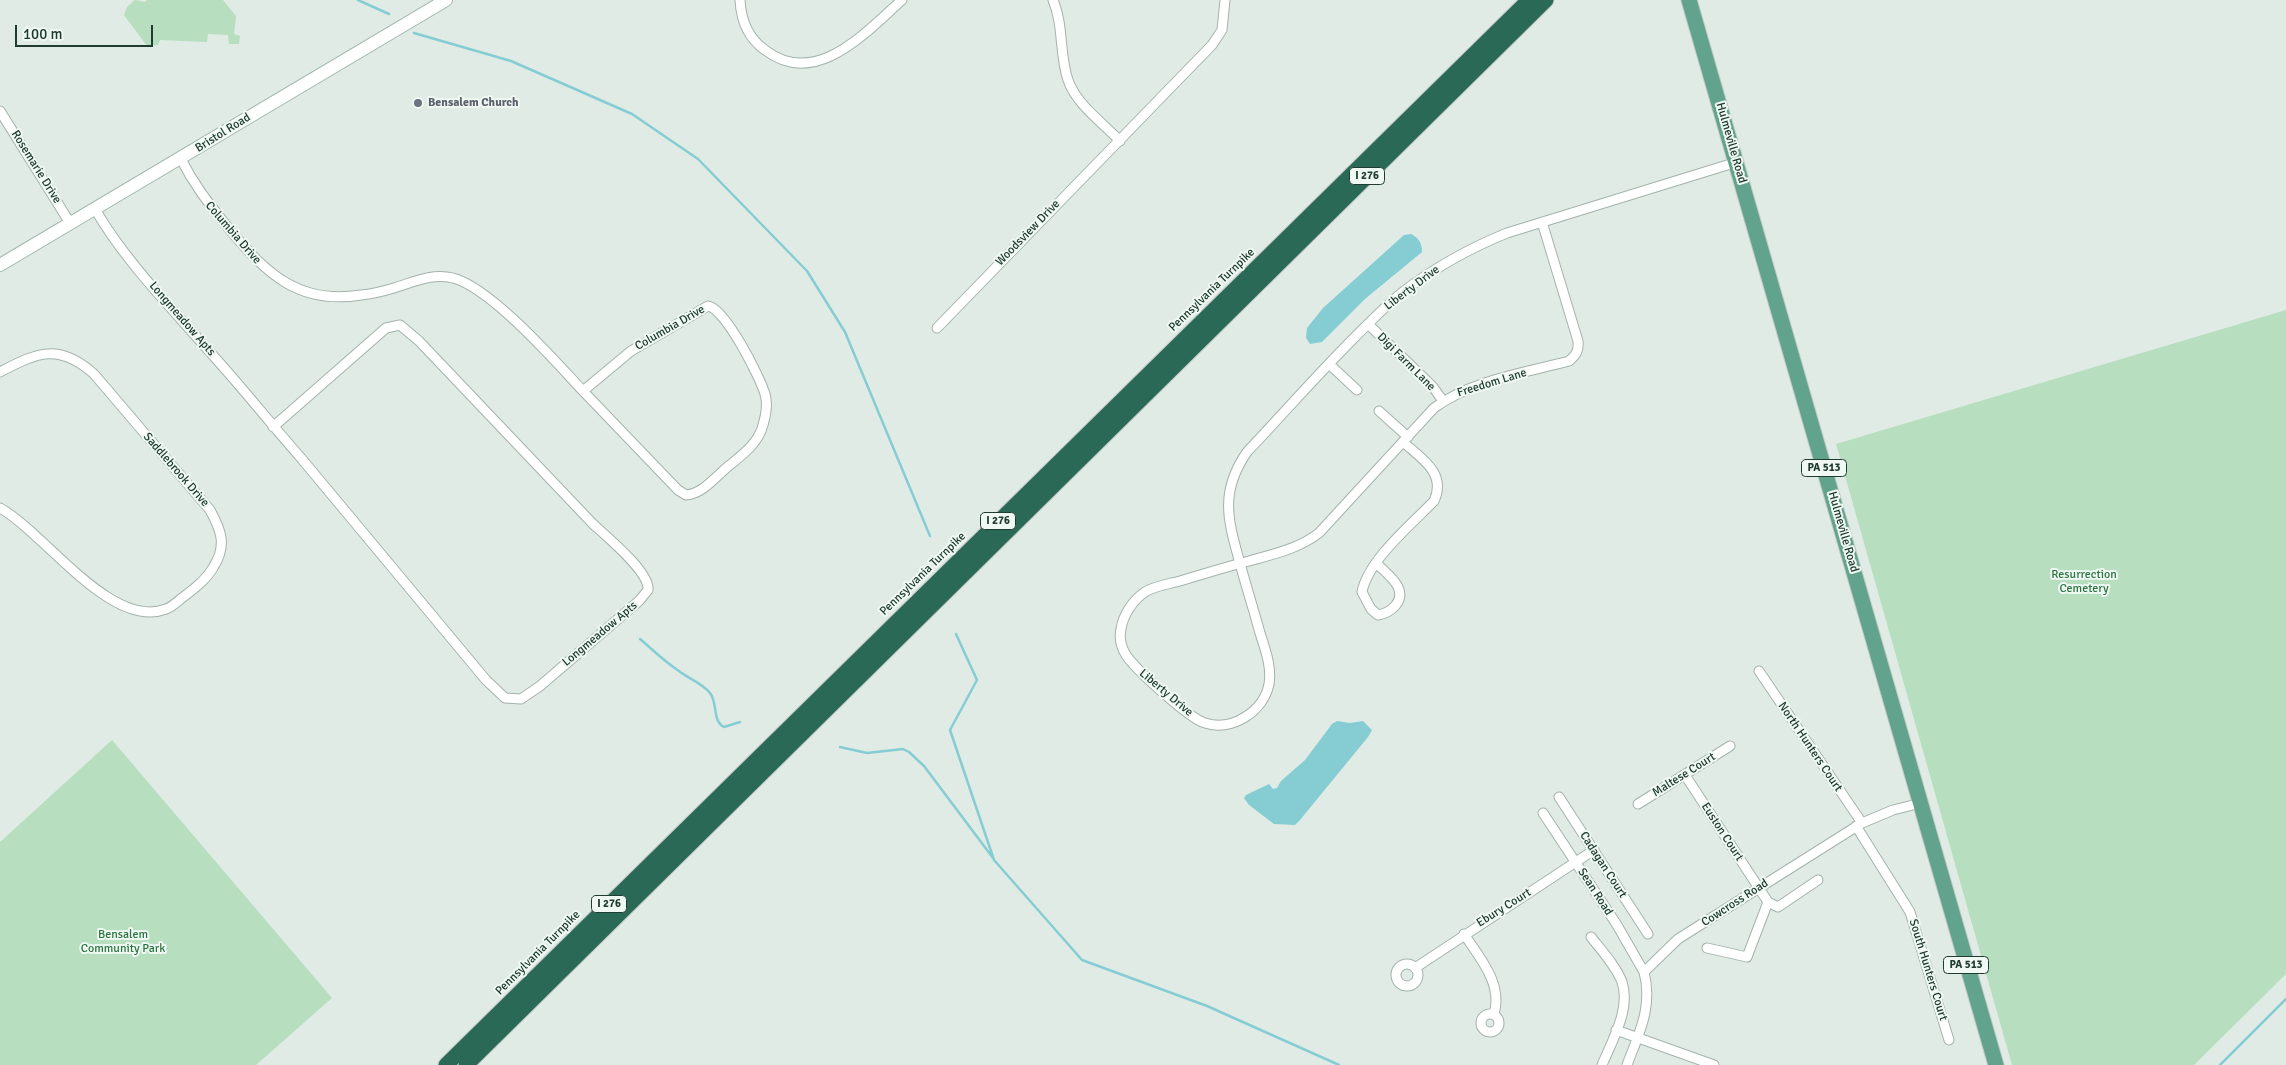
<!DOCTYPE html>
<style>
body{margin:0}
#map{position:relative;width:2286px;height:1065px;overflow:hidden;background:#e0ebe5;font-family:Signika,sans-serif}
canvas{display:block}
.scale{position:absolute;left:15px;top:25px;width:138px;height:22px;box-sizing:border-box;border:2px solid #203c32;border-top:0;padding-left:6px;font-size:15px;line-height:18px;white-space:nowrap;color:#203c32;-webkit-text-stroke:4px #f0f8f3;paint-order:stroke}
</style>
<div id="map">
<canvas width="2286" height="1065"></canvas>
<div class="scale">100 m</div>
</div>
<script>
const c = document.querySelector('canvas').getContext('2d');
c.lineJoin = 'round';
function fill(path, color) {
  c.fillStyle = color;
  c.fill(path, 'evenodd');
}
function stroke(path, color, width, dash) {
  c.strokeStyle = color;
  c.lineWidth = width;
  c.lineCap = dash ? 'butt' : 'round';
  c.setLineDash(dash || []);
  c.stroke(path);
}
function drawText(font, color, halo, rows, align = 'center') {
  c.font = font + ' Signika,sans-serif';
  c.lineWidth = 4;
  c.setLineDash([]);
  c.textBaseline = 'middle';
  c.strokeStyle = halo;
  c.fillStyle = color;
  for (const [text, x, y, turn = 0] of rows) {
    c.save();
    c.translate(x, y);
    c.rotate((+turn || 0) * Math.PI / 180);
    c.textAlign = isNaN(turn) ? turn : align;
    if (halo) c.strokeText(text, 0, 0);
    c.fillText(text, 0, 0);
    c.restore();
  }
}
const green = new Path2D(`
 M135 0 145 2 147 0H223L236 16 234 34 240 36 239 44H229L228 35 208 34 207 42 160 40 158 45 147 46 124 15 127 7Z
 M2286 310V974L2194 1065H2012L1836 444Z
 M112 740 332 998 256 1065H0V842Z`);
const water = new Path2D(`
 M1411 234C1419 238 1422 243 1422 252L1365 299 1322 342 1310 344 1306 338 1307 328 1323 308 1404 235Z
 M1337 721 1350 723 1363 721 1372 730 1368 737 1300 820 1295 825 1274 824 1249 805 1244 798 1246 795 1269 784 1273 789 1277 788 1281 781 1305 760 1332 724Z`);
const stream = new Path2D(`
 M358 0 389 14
 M414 33 511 61 632 114 698 159 807 271 845 332 930 536
 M956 634 977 680 950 730 994 860 1082 960 1207 1006 1339 1065
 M640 639C653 650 665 662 679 671 689 679 702 683 710 693 718 703 712 721 724 727L740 722
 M840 747 867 753 903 749 909 752 924 766 993 858
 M2220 1065 2286 999`);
const street = new Path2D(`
 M740 0C741 20 748 38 765 50 816 89 866 32 902 0
 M1053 0C1064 26 1059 54 1068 80 1076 104 1103 123 1120 141
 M0 111 70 223
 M181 159C195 187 211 206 230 230 267 274 299 305 361 295 372 294 384 291 394 288 414 282 431 273 453 278 491 288 555 361 583 391
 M95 209C125 261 170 306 209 351 241 386 270 423 301 458L486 680 505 698 521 699 540 686 639 601 648 590C650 572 607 537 593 524L419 341 400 325 386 328 273 427
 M1542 222 1578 341C1579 351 1576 355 1569 361 1524 373 1472 380 1434 408L1319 533C1298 549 1274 554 1249 561 1226 567 1203 574 1180 581 1169 584 1154 586 1145 592 1133 600 1123 615 1121 629 1119 638 1121 647 1126 655 1135 669 1190 719 1205 723 1232 732 1264 711 1269 684 1272 667 1265 649 1260 633 1254 611 1247 589 1241 567 1229 523 1218 494 1247 452 1283 414 1317 375 1354 338 1370 322 1386 305 1404 291 1436 267 1470 248 1507 233L1737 162
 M708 306C725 308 760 377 765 394 768 404 766 415 763 425 758 445 739 457 724 470 713 480 701 494 686 495L678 490 583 391 631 351Z
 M1368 324 1433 387 1443 401
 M937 328 1212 45 1222 30 1225 0
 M1329 364 1357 390
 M0 372C38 352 59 343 94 374L210 510C221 530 227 545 214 566 207 579 194 589 182 598 177 602 172 607 166 609 111 630 45 533 0 508
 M1379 411 1408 437
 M1376 563C1383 570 1394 578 1398 587 1405 602 1390 613 1378 615L1371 609 1362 592C1368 560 1412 524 1434 501 1447 473 1421 458 1403 442
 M1759 671 1862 823
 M1685 775 1768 902 1747 957 1707 948
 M1559 797 1648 934
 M1638 804 1730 746
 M1543 813 1617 925 1644 972
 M1856 826 1910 912 1949 1040
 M1768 902 1778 907 1818 880
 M1464 934C1480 958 1503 984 1494 1014
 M1591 937C1602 951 1616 966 1622 982 1631 1009 1612 1041 1602 1065
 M1396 975a11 11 0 1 1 22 0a11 11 0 1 1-22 0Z
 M1415 968 1594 850
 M1481 1023a9 9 0 1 1 18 0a9 9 0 1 1-18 0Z
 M1616 1030 1714 1065
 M1627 1065C1639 1033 1653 1007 1644 972L1678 939 1862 823 1893 810 1921 803`);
const secondary = new Path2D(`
 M0 265 446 0`);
const primary = new Path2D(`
 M1689 0 1996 1065`);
const highway = new Path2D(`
 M446 1065 1529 0
 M466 1065 1546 0`);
const markers = [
 [418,103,5,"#6b7280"]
];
const shields = [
 [1367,176,35],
 [1824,468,45],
 [998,521,35],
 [609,904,35],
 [1966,965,45]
];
const shieldNames = [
 ["I 276",1367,176],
 ["PA 513",1824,468],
 ["I 276",998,521],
 ["I 276",609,904],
 ["PA 513",1966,965]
];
const worshipNames = [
 ["Bensalem Church",428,103]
];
const streetNames = [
 ["Bristol Road",223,133,-32],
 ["Hulmeville Road",1731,143,74],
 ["Rosemarie Drive",36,167,58],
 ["Columbia Drive",233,233,49],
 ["Woodsview Drive",1028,233,-46],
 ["Liberty Drive",1412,288,-37],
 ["Pennsylvania Turnpike",1212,290,-44],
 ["Longmeadow Apts",182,319,49],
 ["Columbia Drive",670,328,-30],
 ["Digi Farm Lane",1406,362,45],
 ["Freedom Lane",1492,383,-17],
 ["Saddlebrook Drive",176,470,49],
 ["Hulmeville Road",1843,532,74],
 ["Pennsylvania Turnpike",923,574,-44],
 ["Longmeadow Apts",600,634,-40],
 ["Liberty Drive",1166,693,40],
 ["North Hunters Court",1810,747,56],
 ["Maltese Court",1684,775,-32],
 ["Euston Court",1722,832,57],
 ["Cadagan Court",1603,865,57],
 ["Sean Road",1595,892,57],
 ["Cowcross Road",1735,903,-33],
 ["Ebury Court",1504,908,-32],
 ["Pennsylvania Turnpike",538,953,-45],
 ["South Hunters Court",1928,970,73]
];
const parkNames = [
 ["Resurrection",2084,575],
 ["Cemetery",2084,589],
 ["Bensalem",123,935],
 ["Community Park",123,949]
];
fill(green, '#b7debf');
fill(water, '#85cdd3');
stroke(stream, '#85cdd3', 2.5);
stroke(street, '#a3b3ac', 11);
stroke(secondary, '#9eb7ac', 14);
stroke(primary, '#c1c8c6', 17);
stroke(highway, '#c1c8c6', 17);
stroke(street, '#fff', 9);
stroke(secondary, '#fff', 12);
stroke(primary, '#62a38d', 15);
stroke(highway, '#2b6957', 15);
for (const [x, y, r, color] of markers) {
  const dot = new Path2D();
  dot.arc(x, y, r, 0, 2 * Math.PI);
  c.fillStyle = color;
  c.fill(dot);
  stroke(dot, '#f0f8f3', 2);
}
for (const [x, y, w] of shields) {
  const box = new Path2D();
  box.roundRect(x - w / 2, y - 8.5, w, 17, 4);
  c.fillStyle = '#f0f8f3';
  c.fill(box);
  stroke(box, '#203c32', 1);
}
drawText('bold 11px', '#203c32', null, shieldNames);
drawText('bold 12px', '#5b616d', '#f0f8f3', worshipNames, 'left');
drawText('12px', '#203c32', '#f0f8f3', streetNames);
drawText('12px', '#297440', '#f0f8f3', parkNames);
</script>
